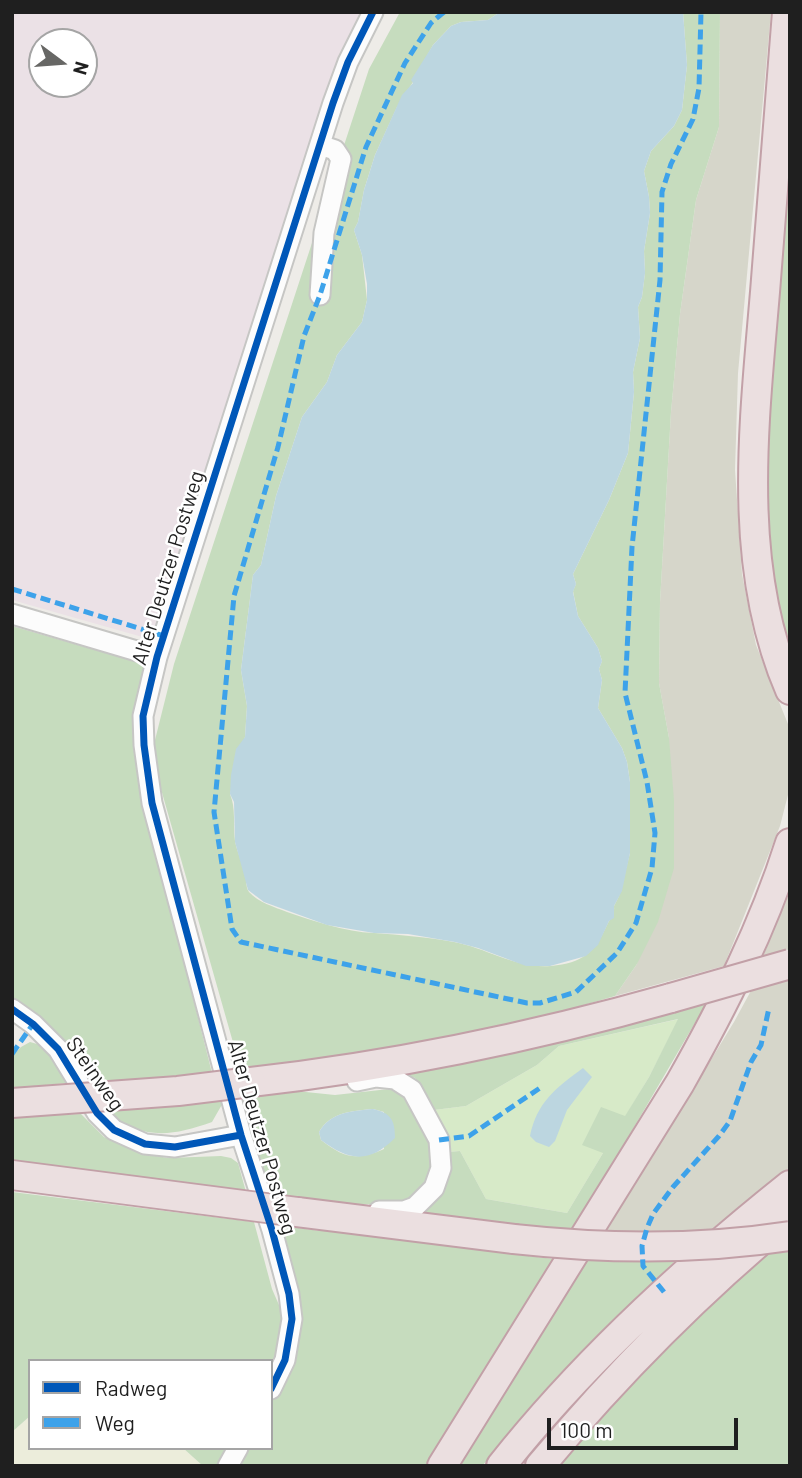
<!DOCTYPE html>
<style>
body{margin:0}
#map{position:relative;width:802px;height:1478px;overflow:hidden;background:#eeece8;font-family:Barlow,sans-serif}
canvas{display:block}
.frame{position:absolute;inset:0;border:14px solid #1f1f1f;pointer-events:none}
.legend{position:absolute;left:28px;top:1359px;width:245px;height:91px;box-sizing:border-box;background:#fff;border:2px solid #a5a5a5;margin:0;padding:9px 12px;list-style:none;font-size:21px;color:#1f1f1f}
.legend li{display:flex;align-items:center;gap:14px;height:35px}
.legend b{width:35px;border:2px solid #a5a5a5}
.north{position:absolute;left:28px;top:28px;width:70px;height:70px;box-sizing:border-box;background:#fff;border:2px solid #a5a5a5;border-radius:50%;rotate:106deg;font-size:19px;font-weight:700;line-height:28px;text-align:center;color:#1f1f1f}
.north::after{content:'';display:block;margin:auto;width:24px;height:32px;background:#676765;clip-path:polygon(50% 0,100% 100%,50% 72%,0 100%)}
.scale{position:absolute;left:547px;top:1418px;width:191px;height:32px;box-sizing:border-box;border:4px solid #1f1f1f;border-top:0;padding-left:9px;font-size:21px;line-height:24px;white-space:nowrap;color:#1f1f1f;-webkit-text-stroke:5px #fff;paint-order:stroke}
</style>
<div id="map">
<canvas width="802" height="1478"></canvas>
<div class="frame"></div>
<ul class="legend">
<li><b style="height:9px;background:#0057b8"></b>Radweg</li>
<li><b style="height:9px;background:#3da2ea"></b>Weg</li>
</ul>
<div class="north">N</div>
<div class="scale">100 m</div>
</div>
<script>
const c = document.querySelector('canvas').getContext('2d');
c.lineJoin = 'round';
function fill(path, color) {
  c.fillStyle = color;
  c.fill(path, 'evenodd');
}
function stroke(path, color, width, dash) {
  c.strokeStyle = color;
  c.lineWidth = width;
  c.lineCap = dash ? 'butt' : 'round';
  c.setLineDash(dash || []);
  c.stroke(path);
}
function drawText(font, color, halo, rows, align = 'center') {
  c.font = font + ' Barlow,sans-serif';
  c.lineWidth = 5;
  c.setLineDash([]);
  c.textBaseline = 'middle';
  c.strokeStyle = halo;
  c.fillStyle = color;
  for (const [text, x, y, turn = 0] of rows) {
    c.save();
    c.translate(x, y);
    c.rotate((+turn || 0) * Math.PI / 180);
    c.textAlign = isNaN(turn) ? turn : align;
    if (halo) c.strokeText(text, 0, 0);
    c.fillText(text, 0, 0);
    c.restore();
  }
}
const industrial = new Path2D(`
 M12 12H361L334 69 153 640 12 600ZM42 42H84V84H42Z`);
const construction = new Path2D(`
 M720 12H771L738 373 735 470 742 574 756 645 790 729V787L780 826 724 966 615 996 637 964 669 738 659 683 660 602 671 412 680 314 696 200 719 127Z
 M790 890V949L762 959 788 896Z
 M790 976V1167L707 1233 603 1232 640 1176 734 1022 753 987Z`);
const farmland = new Path2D(`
 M30 1416V1448H183L203 1466H12V1432Z`);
const grass = new Path2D(`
 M679 1019 649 1077 625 1117 601 1108 603 1153 567 1213 486 1199 460 1151 448 1152 434 1110 466 1106 537 1065 559 1046Z`);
const forest = new Path2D(`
 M400 12H500L488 20 461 22 451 26 433 45 413 82 397 107 375 155 364 190 358 222 354 230 362 255 367 300 362 322 337 355 327 382 302 417 276 496 261 565 253 575 241 670 247 706 245 737 230 794C236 808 233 825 235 841 237 852 242 861 245 871 247 878 245 886 249 892 258 902 274 907 287 912 314 921 345 932 374 933 401 935 427 937 454 942 487 948 516 969 551 966 583 963 594 953 607 925 610 918 615 915 614 906L619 896 630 853V782L627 762 622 748 598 708 602 680 599 669 602 661 598 648 578 616 573 591 576 584 573 574 609 500 628 453 634 392 633 372 640 338 638 307 642 297 645 273 644 251 650 213 649 197 644 171 651 151 674 126 682 110 687 65 683 12H720L719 127 696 200 680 314 671 412 660 602 659 683 669 738 674 800V868L658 922 637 964 615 996 525 1022 403 1050 242 1074 159 782 154 744 174 664 369 69Z
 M790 117V665L769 562 764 455Z
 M12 626 148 665 138 716 140 788 212 1073 90 1083 87 1074 46 1024 12 999Z
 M687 1004H706L574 1230 417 1216 447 1185 448 1152 460 1151 486 1199 567 1213 603 1153 582 1145 601 1107 625 1116 649 1077 678 1019 559 1046 537 1065 466 1106 434 1110 415 1078 403 1073Z
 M30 1042 48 1047 68 1083 12 1088V1056L21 1047Z
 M389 1089 402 1094 433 1142 431 1182 402 1206 371 1204 342 1206 269 1195 244 1098 296 1091 335 1095ZM373 1109 384 1112V1149C356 1161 344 1158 321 1140L319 1132C331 1112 351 1111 373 1109Z
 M224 1101 212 1122C170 1137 142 1140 105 1111Z
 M81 1114 104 1137 143 1154 169 1158 221 1156 231 1158 238 1163 246 1192 12 1161V1117Z
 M12 1192 254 1222 272 1289 286 1321 271 1374V1361H30V1416L12 1432Z
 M277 1225 320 1231 321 1227 503 1249V1253L554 1259 427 1466H235L245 1448H271V1401L291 1361Z
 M790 1251V1466H558L680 1330 762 1255Z
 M678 1258 594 1339 482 1466H455L581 1260 643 1261Z
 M183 1448H230L219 1466H203Z`);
const water = new Path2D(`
 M500 12H683L687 65 682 110 674 126 651 151 644 171 649 197 650 213 644 251 645 273 642 297 638 307 640 338 633 372 634 392 628 453 609 500 573 574 576 584 573 592 578 616 598 648 602 661 599 669 602 680 598 708 622 748 627 762 630 782V853L622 891 614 906V918L609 921 598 945 586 956 550 966H526L478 948 455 942 408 934 374 933 327 925 264 902 248 890 235 842 234 802 230 794 231 775 236 749 245 737 247 706 241 670 253 575 261 565 276 496 302 417 327 382 337 355 362 322 367 300V284L362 255 354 230 358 222 364 190 375 155 402 95 413 83 411 80 433 45 451 26 461 22 488 20Z
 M583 1068 592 1077 567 1110 555 1141 549 1147 536 1142 530 1136C537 1102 556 1088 583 1068Z
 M373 1109C391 1113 395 1120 395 1138 369 1164 349 1161 321 1140L319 1132C331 1112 351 1111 373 1109Z`);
const minor = new Path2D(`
 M320 145 335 150 341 159 324 233 320 295
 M12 614 157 657
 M12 1009 33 1024 58 1049 97 1113 114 1130 145 1144 175 1147 241 1135
 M357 1081 376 1077 395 1079 412 1090 439 1140 441 1168 434 1188 415 1207 404 1211H379
 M271 1389 285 1360 292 1319 289 1294 272 1230 241 1135 152 803 144 745 143 716 157 657 333 103 348 62 373 12
 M228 1466 238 1448`);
const highway = new Path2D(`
 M787 12C780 106 772 199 765 292 754 424 736 565 790 690
 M251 1082C393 1066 533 1037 671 998
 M297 1212 514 1239
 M442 1466 680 1083C724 1005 763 928 790 843
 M501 1466C584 1361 686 1268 790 1185
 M540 1466C616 1375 699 1291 790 1216`);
const highwayBridge = new Path2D(`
 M671 998 790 964
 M12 1103 178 1091 251 1082
 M12 1175 297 1212
 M514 1239C605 1249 699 1250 790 1236`);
const quiet = new Path2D(`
 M444 12 431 23 405 63 366 147 320 295 304 336 278 447 234 596 214 812 232 929 241 942 527 1003H540L576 992 617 953 636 923 652 868 655 833 647 782 625 693 632 547 660 280 662 192 671 164 693 119 699 88 701 12
 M12 589 164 636
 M12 1054 33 1024
 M439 1140 469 1136 540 1088
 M664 1292 643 1266 642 1246 647 1228 653 1214 673 1187 719 1136 730 1121 751 1062 761 1045 769 1008`);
const cycleway = new Path2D(`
 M12 1009 33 1024 58 1049 97 1113 114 1130 145 1144 175 1147 241 1135
 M271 1389 285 1360 292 1319 289 1294 272 1230 241 1135 152 803 144 745 143 716 157 657 333 103 348 62 373 12`);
const streetNames = [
 ["Alter Deutzer Postweg",168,568,-73],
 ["Steinweg",95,1074,55],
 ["Alter Deutzer Postweg",262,1137,74]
];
fill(industrial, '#ebe1e6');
fill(construction, '#d6d6ca');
fill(farmland, '#eceddb');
fill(grass, '#d7eac8');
fill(forest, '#c6dcbe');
fill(water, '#bcd6e0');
stroke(minor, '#c6c6c4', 23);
stroke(highway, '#c2a0a7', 32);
stroke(minor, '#fcfcfc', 19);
stroke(highway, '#ebdfe0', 28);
stroke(highwayBridge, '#c2a0a7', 32, []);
stroke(highwayBridge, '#ebdfe0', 28);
stroke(quiet, '#3da2ea', 5, [10, 5]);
stroke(cycleway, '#0057b8', 7);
drawText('21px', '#1f1f1f', '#fff', streetNames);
</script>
